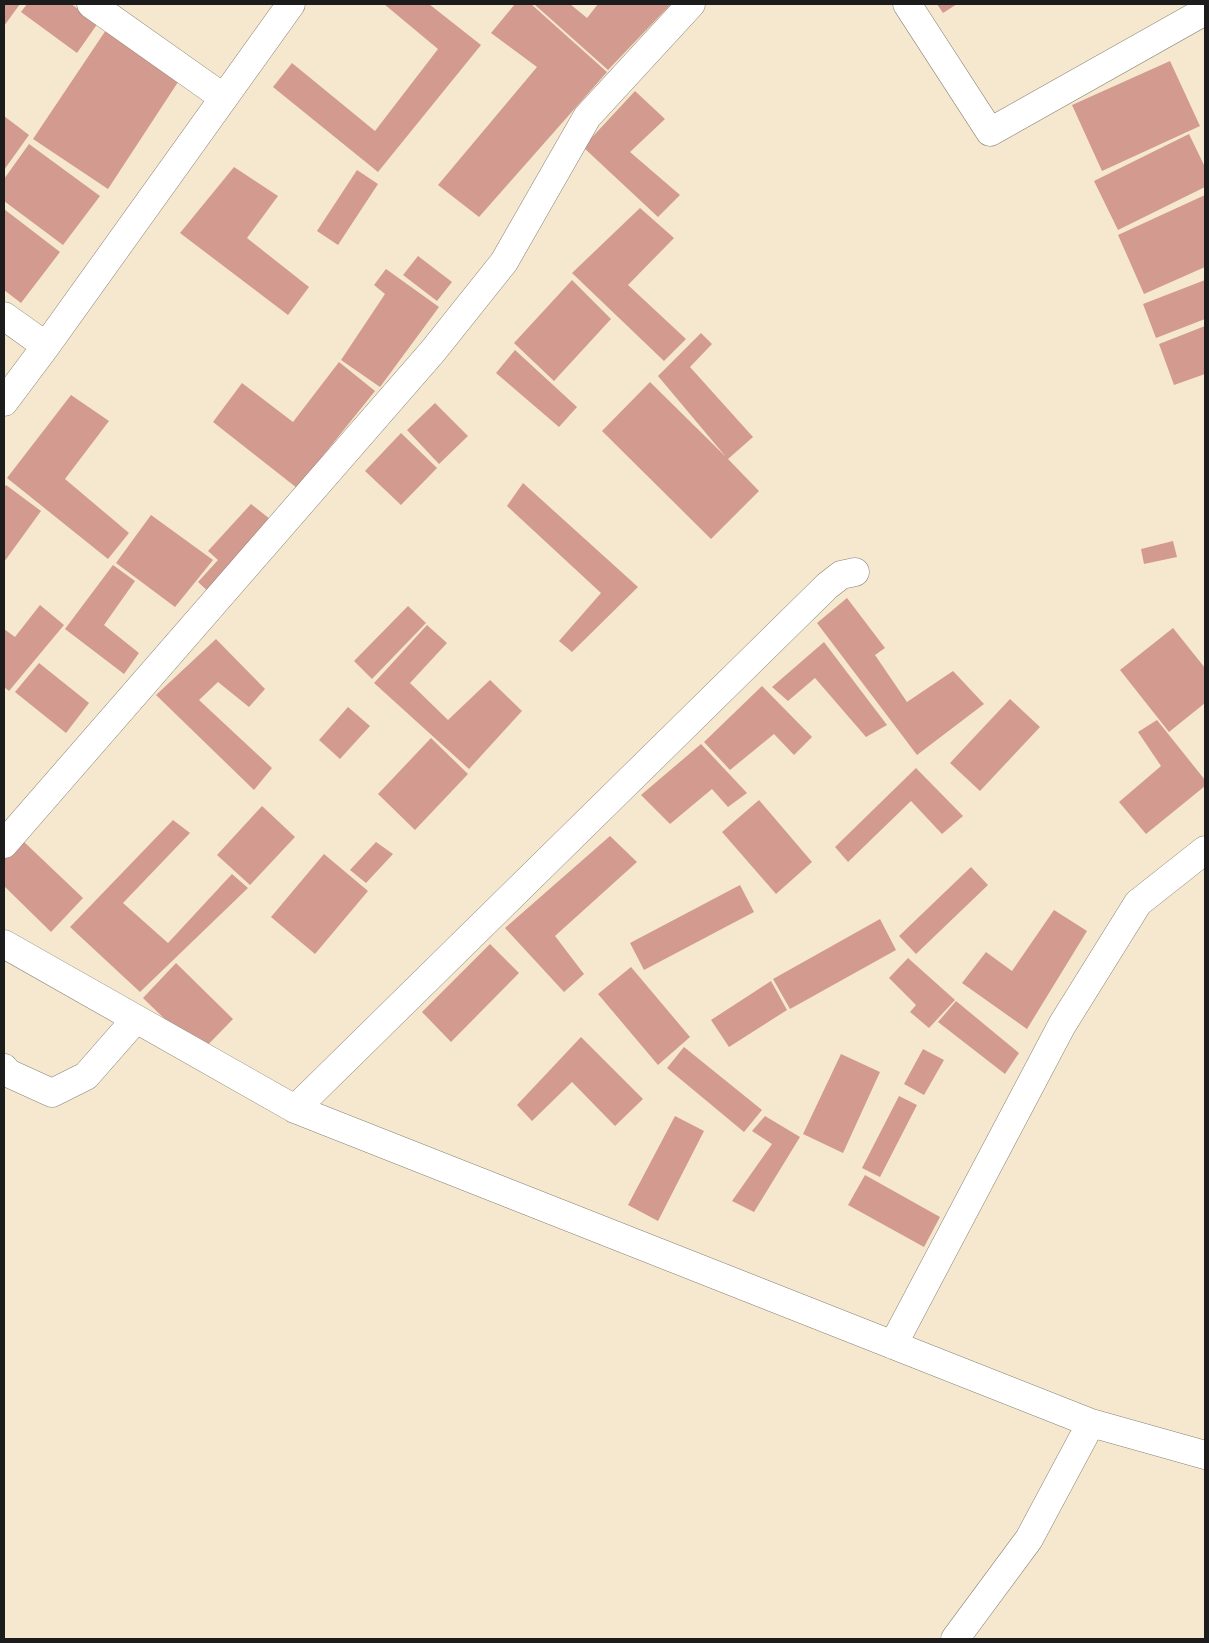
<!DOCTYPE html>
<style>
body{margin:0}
#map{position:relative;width:1209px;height:1643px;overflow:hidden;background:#f5e8ce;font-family:"Gochi Hand",sans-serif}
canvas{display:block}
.frame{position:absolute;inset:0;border:5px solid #1c1c1c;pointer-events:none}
</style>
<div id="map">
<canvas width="1209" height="1643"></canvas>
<div class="frame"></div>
</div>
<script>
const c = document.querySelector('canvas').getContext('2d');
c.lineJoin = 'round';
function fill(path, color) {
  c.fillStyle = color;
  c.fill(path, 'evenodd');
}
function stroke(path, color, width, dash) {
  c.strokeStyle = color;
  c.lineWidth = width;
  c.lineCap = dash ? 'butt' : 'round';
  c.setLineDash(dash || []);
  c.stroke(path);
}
const building = new Path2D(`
 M4 4H20L4 26Z
 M27 4H71L98 23 77 53 21 12Z
 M384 4H429L481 45 378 172 273 87 292 63 375 131 438 49Z
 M515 4H531L607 72 479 217 438 185 537 67 491 33Z
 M534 4H570L587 18 598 4H671L608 70Z
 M937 4H957L943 13Z
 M106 30 180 79 108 189 33 139Z
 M1170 61 1200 126 1102 171 1072 105Z
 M635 91 665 119 630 152 680 195 658 217 583 147Z
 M4 116 29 135 4 170Z
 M1189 134 1205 167V187L1118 230 1094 181Z
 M29 144 100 196 63 245 4 201V179Z
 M234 167 278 196 247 238 309 287 288 315 180 233Z
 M357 170 378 184 338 245 317 231Z
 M1205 195V267L1144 294 1118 235Z
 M640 208 674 238 628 285 686 339 664 361 572 273Z
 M4 209 60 252 21 303 4 290Z
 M418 256 452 282 437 301 403 275Z
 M386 269 439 307 380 387 341 360 385 294 374 285Z
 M572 280 611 319 554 381 514 343Z
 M1205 280V319L1156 338 1143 304Z
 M1205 326V374L1174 385 1159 344Z
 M701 333 712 344 690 367 753 437 728 459 759 491 711 539 602 431 650 382 726 457 658 376Z
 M515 350 577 407 559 427 496 373Z
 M339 362 375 391 297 488 213 422 242 383 293 422Z
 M71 395 109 421 65 479 129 533 108 559 7 478Z
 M435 403 468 436 439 464 407 430Z
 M401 433 437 468 401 505 365 471Z
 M523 483 638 587 572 652 559 641 601 593 507 506Z
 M6 485 41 511 4 562V488Z
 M251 504 275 523 211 594 198 582 218 560 208 551Z
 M151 515 213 560 175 607 116 563Z
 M1173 541 1177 557 1144 564 1141 549Z
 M113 565 135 581 104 625 139 653 124 674 65 629Z
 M847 598 885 648 875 655 907 702 953 671 984 704 917 755 817 623Z
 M40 605 64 625 9 691 4 687V629L15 637Z
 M408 606 426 623 372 679 354 661Z
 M427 625 447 643 410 683 448 720 490 680 522 711 469 769 374 683Z
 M1173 628 1205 668V703L1169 732 1120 670Z
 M216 639 265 689 249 707 218 682 199 700 272 768 254 790 156 695Z
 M824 642 887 725 866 737 815 678 788 701 772 687Z
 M39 663 89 703 66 733 15 692Z
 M762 686 812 737 794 755 774 734 730 770 704 742Z
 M1010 699 1040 727 980 791 950 763Z
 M348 707 370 726 340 759 319 740Z
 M1157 720 1205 780V786L1146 834 1119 802 1161 766 1138 732Z
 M431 738 468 774 415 830 378 794Z
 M701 744 747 793 728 807 712 789 670 824 641 795Z
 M916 768 963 816 942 834 911 801 848 862 835 847Z
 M759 800 812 862 776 894 722 832Z
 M262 806 295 837 250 885 217 855Z
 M173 820 190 833 123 903 168 943 232 874 248 888 140 992 70 927Z
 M610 836 637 862 555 936 584 974 564 992 505 928Z
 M22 840 83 898 51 932 4 886V859Z
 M376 842 393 854 366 883 350 870Z
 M324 854 368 891 315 954 271 917Z
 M971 867 988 885 916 954 899 936Z
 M740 885 754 912 644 970 630 943Z
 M1054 910 1087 931 1027 1029 962 983 986 952 1012 971Z
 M880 919 896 950 790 1009 773 979Z
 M490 944 519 973 451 1042 422 1012Z
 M908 958 955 1000 929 1028 910 1012 916 1005 889 978Z
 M176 963 233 1019 200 1053 143 998Z
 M631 967 690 1037 658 1065 598 994Z
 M771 981 787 1010 729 1047 711 1020Z
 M956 1001 1019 1053 1005 1074 938 1022Z
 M581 1037 643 1099 615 1126 572 1082 532 1121 517 1105Z
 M684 1047 762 1110 744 1132 667 1068Z
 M923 1049 944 1060 924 1095 904 1084Z
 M841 1054 880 1072 843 1153 803 1134Z
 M899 1096 917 1105 880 1177 862 1168Z
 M675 1116 704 1131 658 1221 628 1205Z
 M765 1116 800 1137 754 1212 732 1201 772 1144 752 1131Z
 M865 1175 940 1217 924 1247 848 1205Z`);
const minor = new Path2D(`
 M91 4 224 98
 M907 4 990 132 1205 11
 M4 316 46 346
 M4 402 46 346 291 4
 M4 844 433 351 504 262 587 117 691 4
 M4 944 295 1109 1091 1423 1205 1455
 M4 1068 8 1073 52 1093 86 1076 136 1019
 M295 1109 827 586 841 575 855 572
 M893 1345 1062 1025 1138 903 1205 850
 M955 1639 1029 1539 1091 1423`);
fill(building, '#d39a90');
stroke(minor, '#888275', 29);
stroke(minor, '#fff', 28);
</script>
